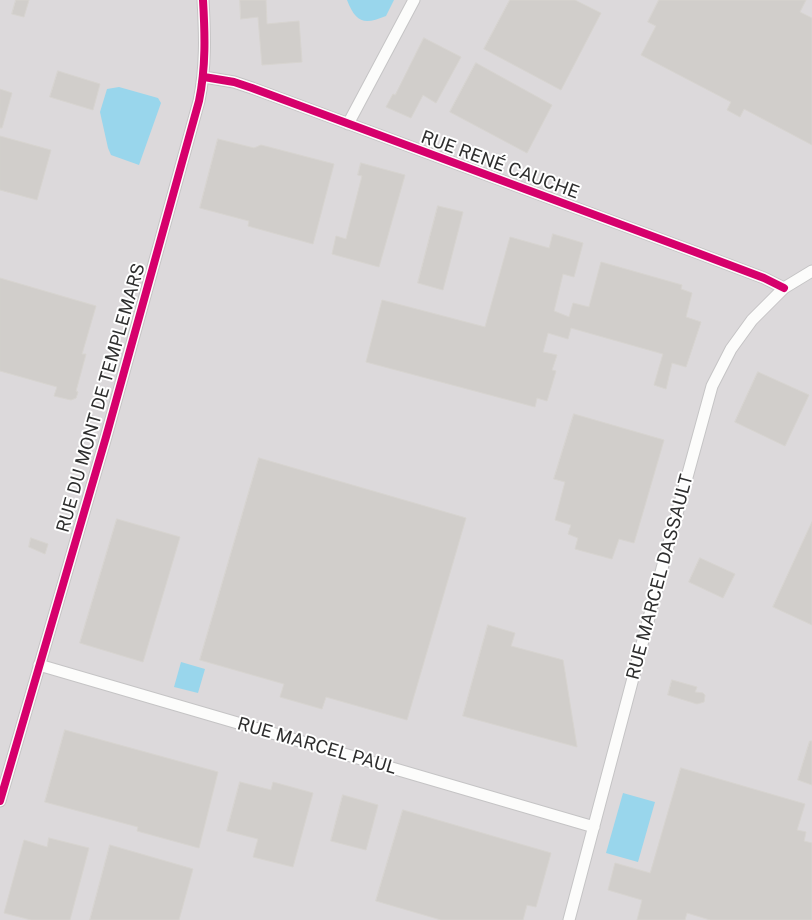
<!DOCTYPE html>
<meta charset="utf-8">
<style>
body{margin:0}
canvas{display:block;background:#ece8e4}
</style>
<canvas width="812" height="920"></canvas>
<script>
const c = document.querySelector('canvas').getContext('2d');
c.lineJoin = 'round';
function fill(path, color) {
  c.fillStyle = color;
  c.fill(path, 'evenodd');
}
function stroke(path, color, width, dash) {
  c.strokeStyle = color;
  c.lineWidth = width;
  c.lineCap = dash ? 'butt' : 'round';
  c.setLineDash(dash || []);
  c.stroke(path);
}
function drawText(font, color, halo, rows, align = 'center') {
  c.font = font + ' "Public Sans",sans-serif';
  c.lineWidth = 4;
  c.setLineDash([]);
  c.textBaseline = 'middle';
  c.strokeStyle = halo;
  c.fillStyle = color;
  for (const [text, x, y, turn = 0] of rows) {
    c.save();
    c.translate(x, y);
    c.rotate((+turn || 0) * Math.PI / 180);
    c.textAlign = isNaN(turn) ? turn : align;
    if (halo) c.strokeText(text, 0, 0);
    c.fillText(text, 0, 0);
    c.restore();
  }
}
const industrial = new Path2D(`
 M0 0H812V920H0Z`);
const water = new Path2D(`
 M347 0H394L386 16C364 25 356 23 347 0Z
 M119 87 158 98 161 103 139 165 111 155 108 148 100 112 107 89Z
 M181 662 205 669 198 693 174 687Z
 M623 793 655 802 638 862 606 853Z`);
const building = new Path2D(`
 M16 0H29L24 17 12 14Z
 M240 0H266L267 24 299 21 302 62 262 65 258 17 241 19Z
 M510 0H575L601 13 561 90 484 49Z
 M659 0H806L800 12 812 18V145L744 109 740 117 727 110 731 102 641 55 656 26 648 22Z
 M424 38 461 57 436 103 423 95 411 118 386 107 393 94 395 95Z
 M476 63 552 105 527 153 450 112Z
 M58 71 100 84 93 110 50 97Z
 M0 89 12 93 2 128H0Z
 M0 136 51 150 37 200 0 190Z
 M218 139 254 148 261 145 334 164 313 244 248 226 249 221 200 208Z
 M361 163 405 175 379 267 332 254 336 236 346 239 362 176 358 175Z
 M438 206 463 212 443 290 418 283Z
 M553 234 583 243 574 277 563 274 554 311 569 317 573 303 589 307 601 262 682 285 681 289 692 293 686 317 701 322 686 367 672 363 666 389 654 385 663 354 571 328 568 339 548 333 543 352 557 355 552 370 556 371 547 401 537 398 535 407 366 362 382 300 485 327 510 237 549 248Z
 M0 278 96 306 82 354H86L76 391 78 392 76 398 71 400 54 396 57 387 0 371Z
 M758 372 809 395 785 446 735 422Z
 M574 414 664 440 634 543 619 539 612 559 575 549 578 538 568 534 571 525 555 520 565 482 554 479Z
 M259 458 466 518 407 720 326 697 322 709 280 697 284 684 200 660Z
 M117 519 180 537 143 662 80 643Z
 M812 522V625L773 607Z
 M31 538 48 544 45 554 29 547Z
 M700 558 735 574 723 598 689 582Z
 M488 625 515 633 511 646 563 660 577 747 463 716Z
 M672 680 697 687 695 692 703 693 705 695 704 702 697 704 668 695Z
 M65 730 218 772 199 848 137 831 138 827 45 802Z
 M810 741H812V785L798 780Z
 M681 768 805 804 797 830 806 832 804 841 812 843V920H710L687 913 685 920H637L642 900 608 890 615 863 650 873Z
 M240 782 271 790 273 782 313 793 293 867 253 857 258 839 227 831Z
 M343 795 378 805 366 850 331 841Z
 M403 810 551 853 536 907 527 905 523 920H441L376 901Z
 M49 838 89 848 70 920H31L4 913 24 840 47 847Z
 M110 845 193 869 179 920H90Z`);
const street = new Path2D(`
 M204 77 234 82 252 88 695 252 764 278 784 288
 M348 124 414 0
 M39 665 594 827
 M0 801 106 437 199 101C206 67 205 34 203 0
 M569 920 664 561 712 386 731 349 752 320 784 288 812 271`);
const cycleway = new Path2D(`
 M204 77 234 82 252 88 695 252 764 278 784 288
 M0 801 106 437 199 101C206 67 205 34 203 0`);
const streetNames = [
 ["RUE RENÉ CAUCHE",500,165,20],
 ["RUE DU MONT DE TEMPLEMARS",101,398,-74],
 ["RUE MARCEL DASSAULT",660,577,-75],
 ["RUE MARCEL PAUL",317,746,16]
];
fill(industrial, '#dcd9db');
fill(water, '#99d6ec');
fill(building, '#d1cecb');
stroke(building, '#d7d4d0', 1);
stroke(street, '#c5c4c5', 13);
stroke(street, '#fcfcfb', 11);
stroke(cycleway, '#d6006c', 8);
drawText('18px', '#2e2e2e', '#fff', streetNames);
</script>
